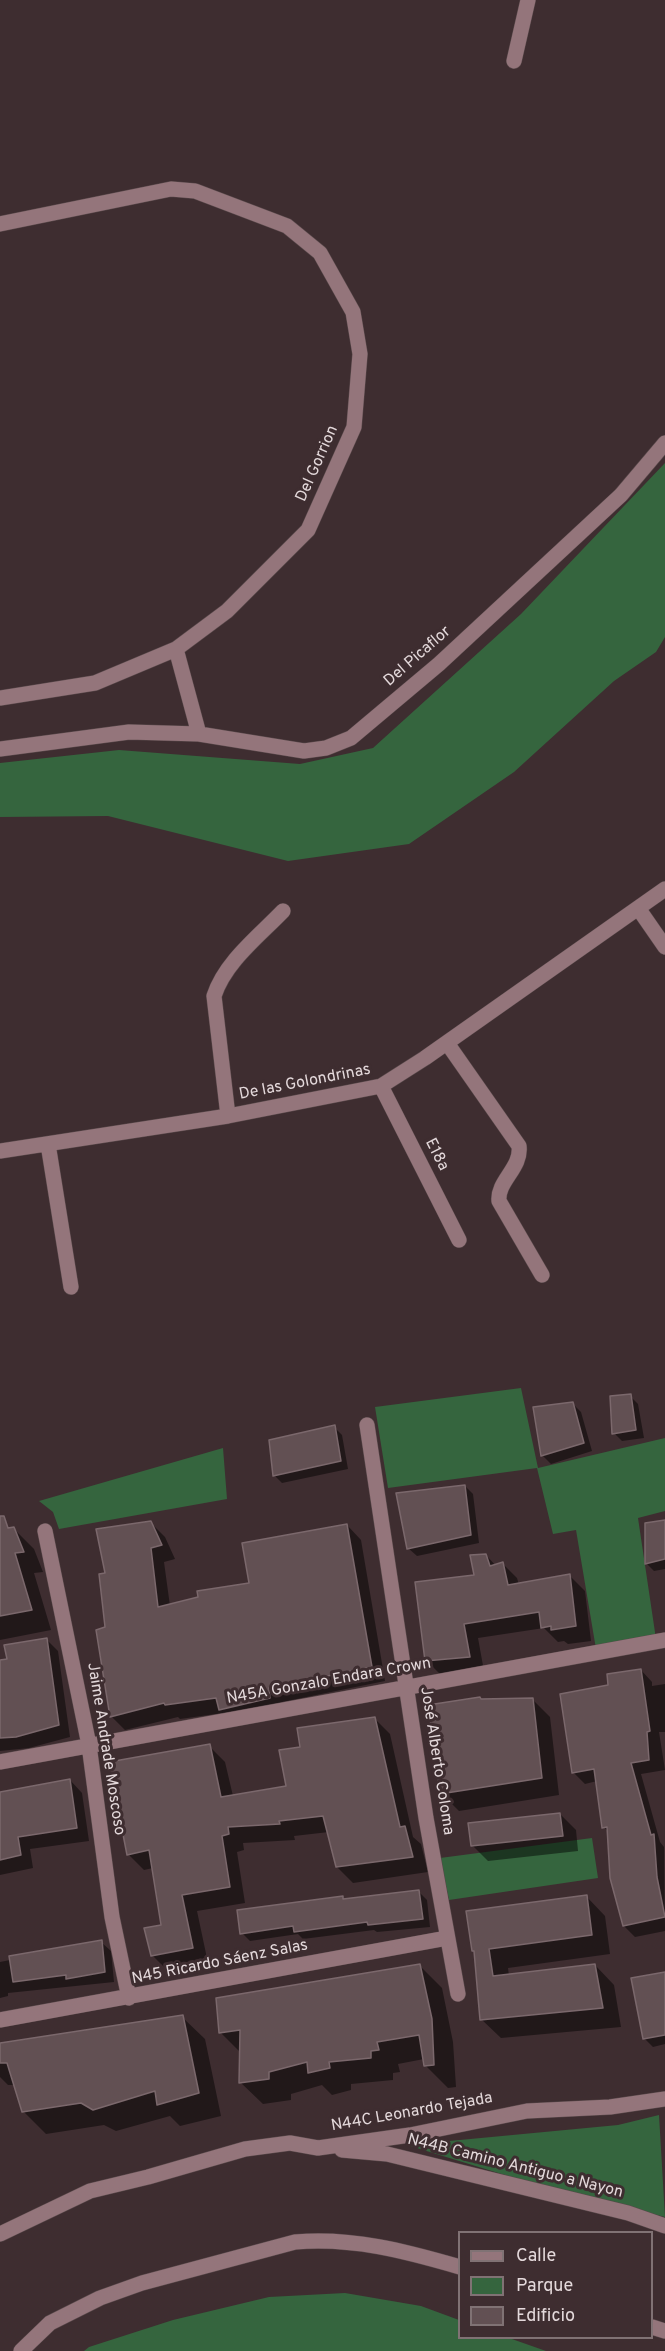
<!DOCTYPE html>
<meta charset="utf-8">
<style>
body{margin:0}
#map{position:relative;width:665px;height:2351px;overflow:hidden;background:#3e2d30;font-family:Overpass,sans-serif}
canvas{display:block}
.legend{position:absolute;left:458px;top:2231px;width:195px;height:108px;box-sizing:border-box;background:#3e2d30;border:2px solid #807274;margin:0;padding:8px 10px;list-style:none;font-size:18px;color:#e4d9db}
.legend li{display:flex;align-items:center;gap:12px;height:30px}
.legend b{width:30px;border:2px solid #807274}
</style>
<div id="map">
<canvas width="665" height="2351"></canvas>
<ul class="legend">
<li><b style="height:8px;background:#94757b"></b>Calle</li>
<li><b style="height:16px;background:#35653e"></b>Parque</li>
<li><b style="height:16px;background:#625053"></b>Edificio</li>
</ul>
</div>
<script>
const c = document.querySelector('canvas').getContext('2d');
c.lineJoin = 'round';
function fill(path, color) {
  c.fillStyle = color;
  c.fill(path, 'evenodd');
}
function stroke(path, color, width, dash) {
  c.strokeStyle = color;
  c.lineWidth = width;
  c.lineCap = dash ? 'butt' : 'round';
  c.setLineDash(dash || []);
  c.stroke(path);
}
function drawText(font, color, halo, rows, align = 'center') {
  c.font = font + ' Overpass,sans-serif';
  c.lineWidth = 6;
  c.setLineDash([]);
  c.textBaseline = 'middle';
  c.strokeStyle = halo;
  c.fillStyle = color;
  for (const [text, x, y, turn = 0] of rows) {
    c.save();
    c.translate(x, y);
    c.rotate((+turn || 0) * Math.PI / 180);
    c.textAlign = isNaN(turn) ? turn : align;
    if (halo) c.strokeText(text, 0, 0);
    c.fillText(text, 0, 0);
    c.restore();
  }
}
const green = new Path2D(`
 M665 463V637L656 652 614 681 514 772 409 844 288 861 108 816 0 817V763L119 750 300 764 373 748 521 614Z
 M521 1388 538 1468 665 1438V1511L638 1518 656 1639 596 1649 576 1530 553 1534 537 1468 388 1488 375 1407Z
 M223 1448 227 1499 59 1529 53 1512 39 1501Z
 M592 1838 598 1878 449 1900 440 1858Z
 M659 2115 665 2217 557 2191 407 2145 618 2125Z
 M345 2293 421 2306 459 2320 460 2338H509L546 2351H84L89 2347 173 2320 269 2297Z`);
const shadow = new Path2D(`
 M630 1396 638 1404 644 1438 622 1441 614 1433Z
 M572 1403 581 1412 592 1451 551 1464 543 1456 535 1409Z
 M334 1427 342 1435 348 1469 282 1483 274 1475Z
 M465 1486 473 1494 479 1543 417 1556 408 1548Z
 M665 1521V1569L654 1571 646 1563Z
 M151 1523 165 1537 175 1559 164 1562 170 1606 251 1584 347 1525 361 1540 385 1681 282 1702 283 1712 234 1723 223 1713 180 1719 178 1717 125 1730 111 1716 107 1574Z
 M14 1529 34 1549 43 1572 34 1573 51 1630 0 1640V1531Z
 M486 1555 496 1566 502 1563 517 1578 519 1585 570 1576 585 1591 591 1641 568 1644 564 1641 558 1642 544 1628 478 1638 484 1671 442 1676 427 1661Z
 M46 1639 58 1651 70 1737 29 1748 0 1751V1701Z
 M641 1670 652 1682V1686L665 1684V1732H659L665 1770 641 1774 660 1842 664 1847 665 1931 635 1937 624 1926 609 1833 604 1827 597 1781 585 1784 573 1772 610 1686Z
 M532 1699 550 1717 559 1795 459 1811 442 1794 482 1700Z
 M374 1718 390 1734 413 1837 421 1844 428 1872 353 1883 337 1867 329 1832 294 1836 295 1840 243 1843 244 1850 237 1852 245 1903 197 1911 208 1963 168 1971 152 1955 163 1927 153 1868 144 1870 128 1854 209 1746 225 1762 233 1796 288 1788 302 1748Z
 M70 1780 82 1793 89 1841 30 1849 33 1868 0 1875V1794Z
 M560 1814 576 1830 578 1851 488 1861 472 1845Z
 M419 1892 427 1900 430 1927 377 1932 374 1930 303 1939 298 1934 250 1941 242 1933 342 1897 345 1900Z
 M586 1896 605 1916 610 1954 508 1968 509 1976 595 1965 614 1985 621 2027 501 2038 481 2019 476 1953 473 1950Z
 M101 1942 111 1951 114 1982 8 1993V1996L0 1998V1962Z
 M420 1966 442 1988 453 2042 456 2087 448 2088 425 2065 424 2059 398 2064 400 2072 393 2073V2080L351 2084V2090L332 2095 322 2085 291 2094V2100L263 2104 240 2082 241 2053 220 2032Z
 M665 1973V2044L653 2047 644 2038Z
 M182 2017 205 2039 221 2116 180 2126 170 2116 116 2131 104 2125 46 2134 24 2112 15 2085H8L0 2077V2044Z`);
const building = new Path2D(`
 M631 1394 636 1430 612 1434 610 1396Z
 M573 1402 584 1443 541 1456 533 1407Z
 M335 1425 341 1461 273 1476 269 1440Z
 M465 1485 471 1535 407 1549 396 1493Z
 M0 1516H4L8 1528 14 1527 24 1552 15 1553 32 1610 0 1616Z
 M665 1520V1559L645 1564V1523Z
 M151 1521 162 1545 151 1548 158 1607 198 1597 197 1591 249 1583 242 1543 347 1524 372 1667 269 1688 270 1698 219 1710 216 1698 165 1705 164 1703 110 1717 96 1630 105 1627 99 1574 105 1573 96 1529Z
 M486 1554 490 1566 503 1562 508 1585 570 1574 576 1626 551 1630V1626L541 1628 539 1612 464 1624 470 1657 425 1661 415 1582 474 1575 470 1555Z
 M47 1638 59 1725 16 1737 0 1738V1660L7 1659 4 1645Z
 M641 1669 650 1731 647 1732 649 1760 631 1763 651 1835 654 1834 657 1877 665 1917 623 1926 610 1878 607 1827 602 1828 594 1769 572 1773 560 1694 608 1685 607 1674Z
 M480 1697 481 1699 533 1698 542 1778 440 1794 428 1705Z
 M375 1717 400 1827 405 1826 413 1857 336 1867 323 1816 279 1821 280 1824 228 1827 229 1834 222 1836 230 1887 182 1895 193 1948 151 1956 144 1928 161 1925 149 1850 127 1855 109 1762 210 1744 221 1797 286 1786 279 1750 300 1747 297 1728Z
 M70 1779 77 1828 18 1837 21 1855 0 1860V1792Z
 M560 1813 563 1836 471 1846 468 1823Z
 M419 1890 423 1919 368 1925 367 1922 294 1932 293 1926 240 1934 237 1910 343 1896V1899Z
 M587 1895 592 1935 489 1949 493 1976 595 1964 603 2008 480 2020 474 1951H472L466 1911Z
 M102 1940 105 1972 66 1979V1975L13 1982 9 1956Z
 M420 1964 432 2019 434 2065 424 2066 419 2035 377 2042 379 2050 371 2051V2058L329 2062 330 2068 308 2073 307 2062 269 2072V2079L239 2083 240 2030 219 2033 216 1998Z
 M665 1972V2035L643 2039 631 1978Z
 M183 2015 199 2093 157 2105 155 2091 93 2110 81 2103 22 2112 7 2063H0V2043Z`);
const minor = new Path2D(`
 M514 61 528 0
 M0 224 171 189 195 191 287 226 320 253 353 312 360 354 354 427 308 530 227 611 176 649 95 683 0 698
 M176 649 199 734
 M0 749 129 732 199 734 304 751 326 748 351 738 439 664 621 495 665 443
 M638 908 665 947
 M447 1043 519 1146C522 1168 497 1181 499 1201L542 1275
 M381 1086 459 1240
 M228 1116 214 996C225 962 259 936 283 911
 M48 1144 71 1287
 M0 1151 228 1116 381 1086 425 1058 665 889
 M367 1425 426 1818 458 1994
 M45 1531 89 1745 112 1917 129 1998
 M0 1762 665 1640
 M0 2020 447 1938
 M342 2150 387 2154 628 2213 665 2226
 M0 2234 90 2191 148 2177 245 2149 290 2143 318 2148 410 2135 527 2111 610 2107 665 2099
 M652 2327 665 2331
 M21 2351 50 2323 100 2298 142 2283 295 2242C352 2237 405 2251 460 2267`);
const streetNames = [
 ["Del Gorrion",318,464,-66],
 ["Del Picaflor",418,657,-41],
 ["De las Golondrinas",305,1083,-11],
 ["E18a",436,1155,63],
 ["N45A Gonzalo Endara Crown",329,1682,-10],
 ["Jaime Andrade Moscoso",105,1749,81],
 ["José Alberto Coloma",436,1761,81],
 ["N45 Ricardo Sáenz Salas",220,1963,-11],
 ["N44C Leonardo Tejada",412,2113,-10],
 ["N44B Camino Antiguo a Nayon",515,2167,14]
];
fill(green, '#35653e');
fill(shadow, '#0007');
fill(building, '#625053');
stroke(building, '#7b686c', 1.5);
stroke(minor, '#59494b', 16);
stroke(minor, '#94757b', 15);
drawText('16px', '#e4d9db', '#3e2d30', streetNames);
</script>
